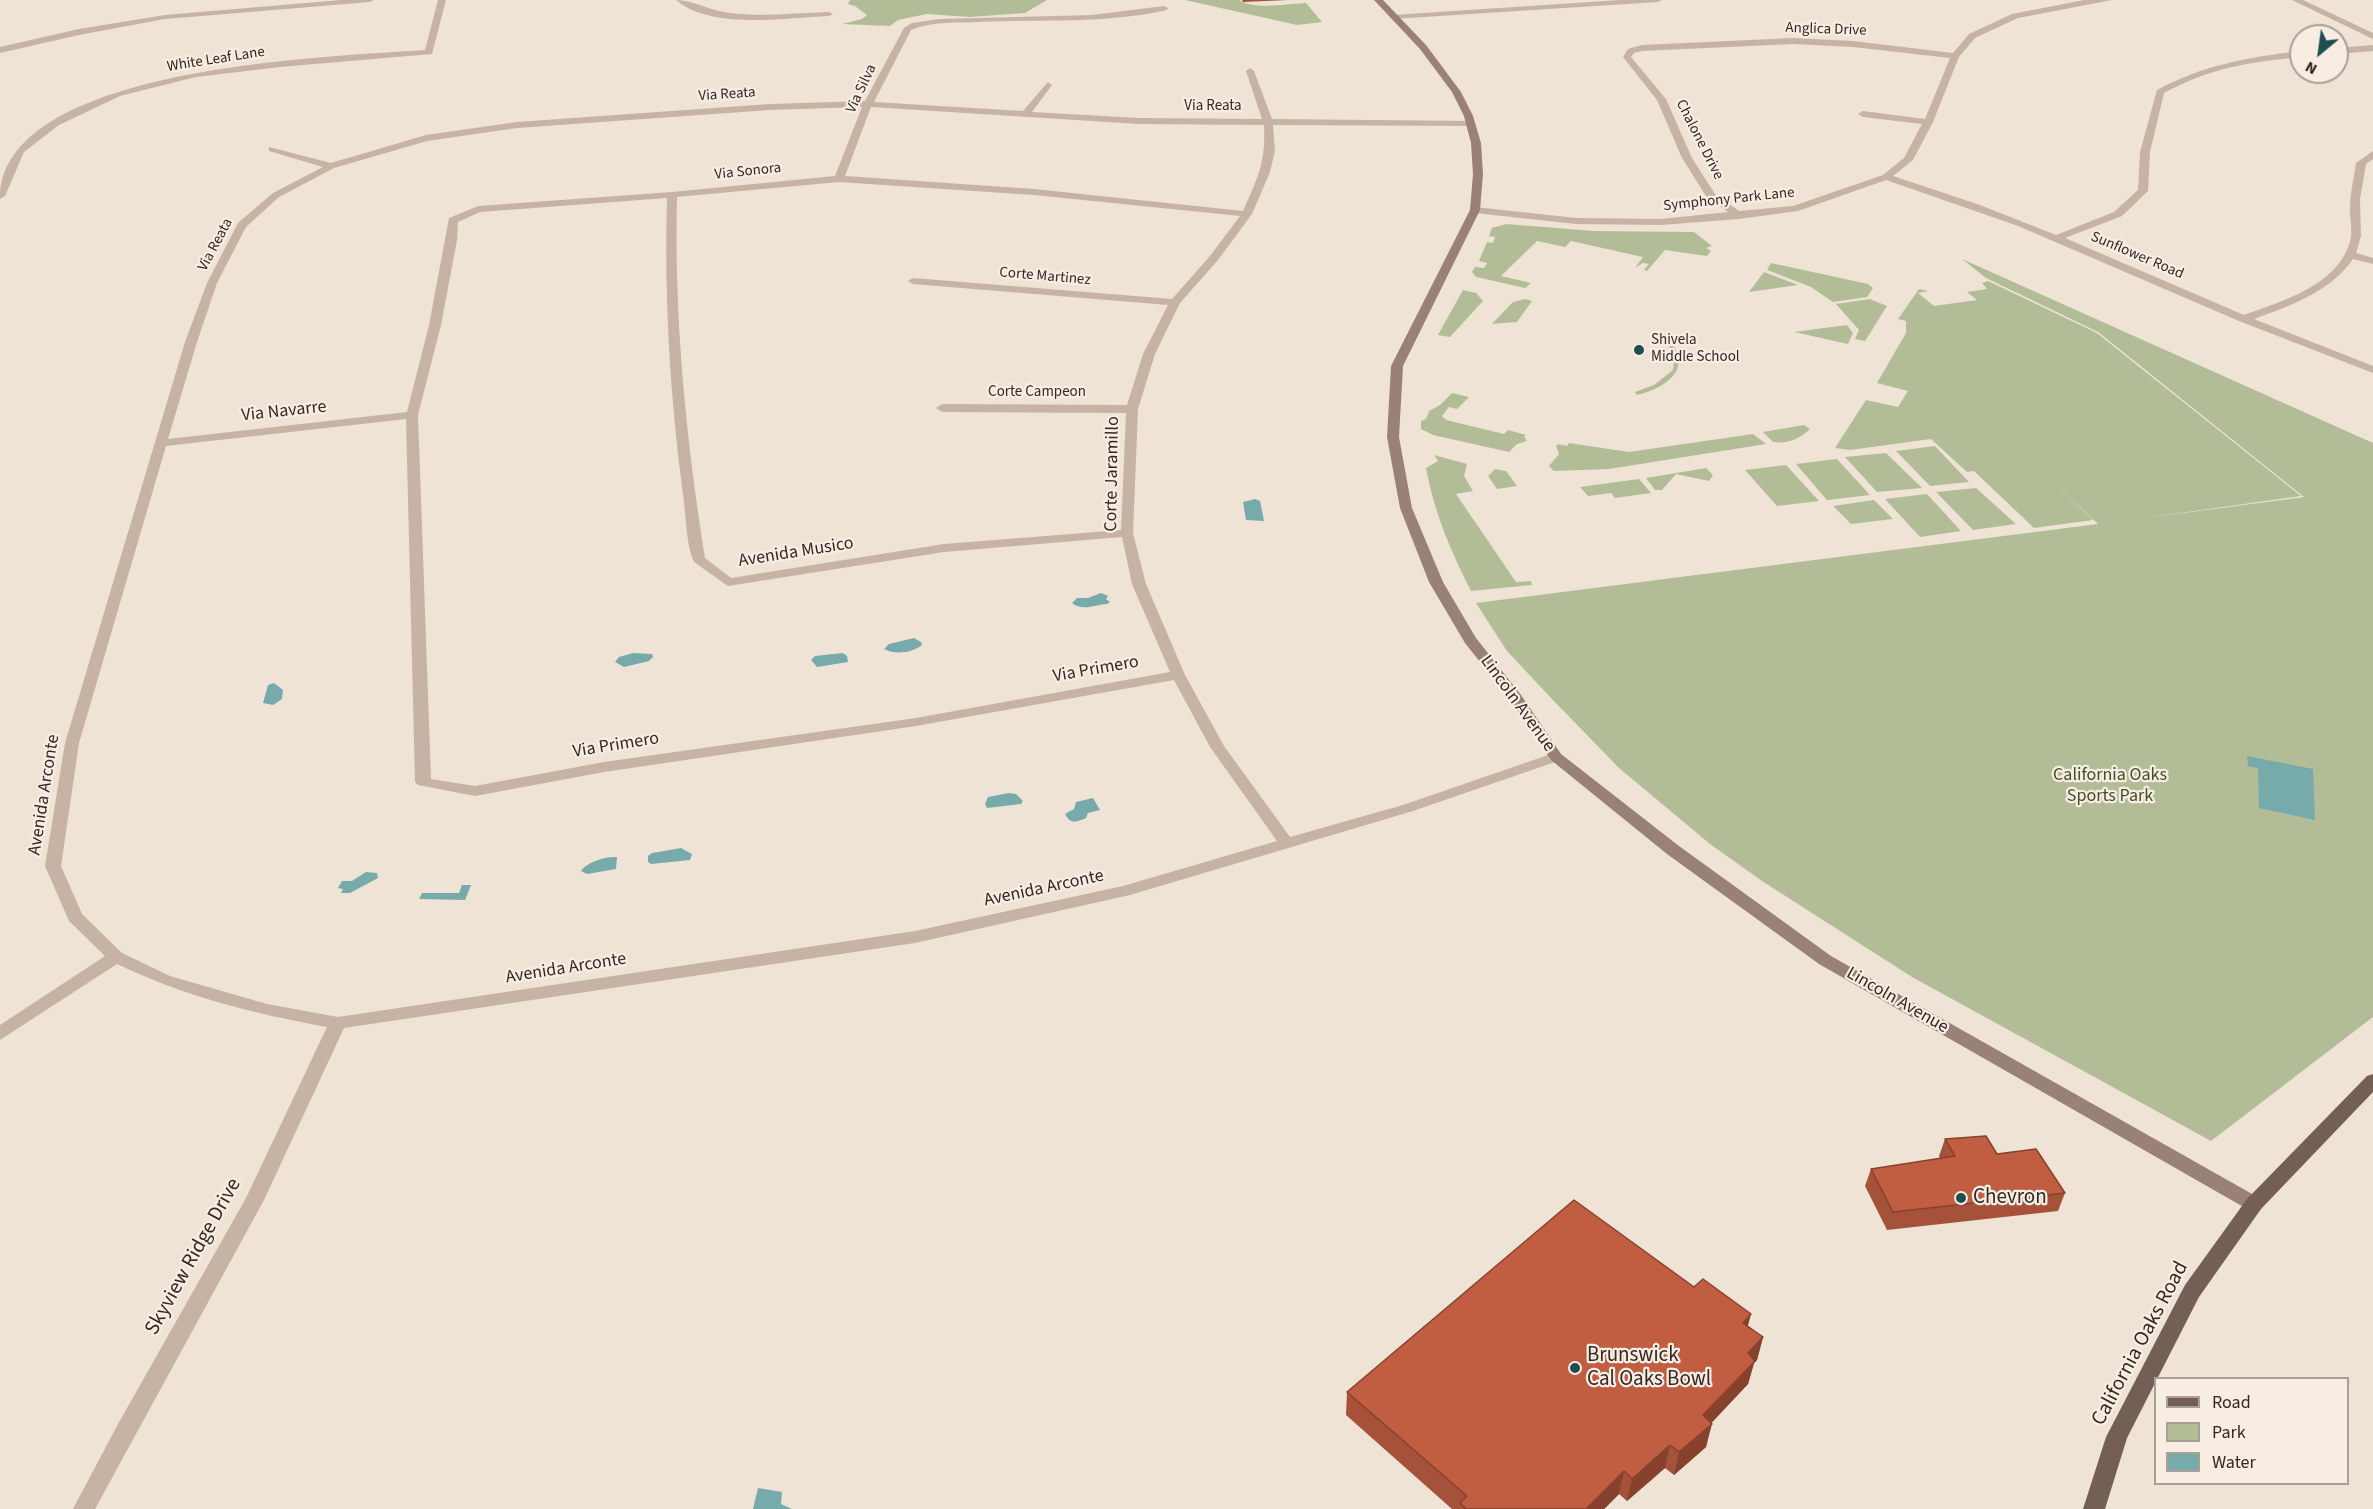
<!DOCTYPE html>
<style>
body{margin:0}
#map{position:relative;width:2373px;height:1509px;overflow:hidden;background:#efe3d6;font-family:"Source Sans 3",sans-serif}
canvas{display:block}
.legend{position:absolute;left:2154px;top:1377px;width:195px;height:108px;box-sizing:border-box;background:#f8ede2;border:2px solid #a99f96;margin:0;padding:8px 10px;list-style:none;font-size:18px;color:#322925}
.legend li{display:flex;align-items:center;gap:12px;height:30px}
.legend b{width:30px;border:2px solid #a99f96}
.north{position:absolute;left:2289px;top:24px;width:60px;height:60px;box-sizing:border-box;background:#f8ede2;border:2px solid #a99f96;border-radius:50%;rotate:209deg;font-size:16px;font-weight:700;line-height:24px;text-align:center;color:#322925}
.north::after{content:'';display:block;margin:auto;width:21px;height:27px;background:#1d4f51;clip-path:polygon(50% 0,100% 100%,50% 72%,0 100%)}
</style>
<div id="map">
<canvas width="2373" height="1509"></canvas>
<ul class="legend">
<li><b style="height:8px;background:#745f56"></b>Road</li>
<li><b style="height:16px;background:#b2bd98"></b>Park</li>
<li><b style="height:16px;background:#77aaab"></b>Water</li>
</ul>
<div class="north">N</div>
</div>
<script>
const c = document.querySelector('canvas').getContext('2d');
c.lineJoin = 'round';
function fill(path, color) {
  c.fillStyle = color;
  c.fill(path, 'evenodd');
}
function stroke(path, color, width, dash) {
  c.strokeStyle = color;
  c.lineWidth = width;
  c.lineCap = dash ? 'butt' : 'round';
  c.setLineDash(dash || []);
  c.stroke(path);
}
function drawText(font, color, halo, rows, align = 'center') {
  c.font = font + ' "Source Sans 3",sans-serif';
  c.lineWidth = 4.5;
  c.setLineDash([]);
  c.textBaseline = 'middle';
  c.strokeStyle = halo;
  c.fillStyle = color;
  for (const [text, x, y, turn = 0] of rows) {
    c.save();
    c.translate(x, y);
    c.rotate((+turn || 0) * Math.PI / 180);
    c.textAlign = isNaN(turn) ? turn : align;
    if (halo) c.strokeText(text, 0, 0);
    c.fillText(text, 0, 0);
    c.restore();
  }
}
const green = new Path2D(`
 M850 0H1047L1025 13 970 17 927 14 898 20 890 26 842 24 862 19 867 15 855 6 848 4Z
 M1185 0H1239C1254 10 1287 4 1306 3L1322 22 1297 25Z
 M1506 224 1594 231 1694 232 1712 246 1706 248 1711 251 1707 256 1665 250 1647 271 1644 270 1649 264 1643 263 1635 268 1643 257 1571 241 1565 247 1537 241 1501 276 1531 283 1525 288 1476 277 1472 272 1475 267 1484 268 1487 263 1479 261 1487 242 1493 243 1495 237 1489 236 1492 228Z
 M1962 259 2373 443V1017L2211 1141 1912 977 1762 881 1710 844 1619 768 1551 698 1507 651 1476 603 2098 524 2048 478 2093 520 2034 528 1974 471 1967 472 1931 439 1850 450 1835 448 1866 400 1898 407 1908 391 1877 383 1906 333V321L1898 319 1919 289 1928 291 1918 293 1934 306 1977 300 1967 292 1987 289 1982 283 1988 281 2097 333 2301 496 2138 519 2304 497 2098 332 1986 278Z
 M1771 263 1868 284 1873 288 1867 297 1833 302 1811 287 1767 270Z
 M1764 272 1798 285 1749 292Z
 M1463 290 1476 293 1483 301 1450 337 1438 335Z
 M1525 299 1532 301 1517 322 1492 324 1513 302Z
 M1870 299 1887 306 1865 341 1855 339 1859 330 1836 304Z
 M1847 325 1853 333 1848 344 1794 332Z
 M1669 346H1673C1692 372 1660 390 1637 395L1635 392 1654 385 1673 370 1674 357Z
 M1452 393 1469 397 1457 409 1449 407 1442 416 1446 420 1504 434 1508 430 1526 435 1524 437 1527 441 1517 444 1509 452 1433 435 1421 429V421L1426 419 1429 411 1440 405Z
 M1804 425 1810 429C1800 439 1787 444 1773 442L1763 432Z
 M1753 434 1766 444 1609 469 1554 471 1549 466 1559 454 1556 446 1558 444 1567 446 1569 443 1629 452Z
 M1935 446 1969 482 1930 486 1896 451Z
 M1886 453 1922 488 1877 492 1845 457Z
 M1434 455 1467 464 1464 476 1473 491 1456 494 1516 582 1531 581 1532 585 1471 591C1451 552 1434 512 1426 468L1438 461Z
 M1837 459 1870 495 1827 500 1796 464Z
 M1786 465 1819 501 1777 506 1745 470Z
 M1706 468 1713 475 1709 481 1676 474 1662 490H1655L1646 478Z
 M1495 469 1506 471 1517 486 1497 489 1488 476Z
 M1639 479 1651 493 1615 498 1611 493 1588 496 1580 487Z
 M1976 488 2016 524 1973 530 1936 492Z
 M1927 494 1961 531 1920 537 1885 499Z
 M1874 500 1893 519 1851 524 1833 506Z`);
const water = new Path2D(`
 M1255 499 1260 501 1264 521 1246 520 1243 502Z
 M1101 593 1108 596 1106 599 1110 602 1107 604C1097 604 1082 612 1072 603L1077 598H1088Z
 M914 638 921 642 922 645C912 653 895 655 884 649L889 644Z
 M633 653 652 654 653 657 649 661 624 667 615 662 619 657Z
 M843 653 847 656 848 662 817 667 811 660 815 656Z
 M274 683 283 690 282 699 273 705 263 703 268 685Z
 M2247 756 2313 769 2315 820 2259 808 2258 768 2248 766Z
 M1009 793 1016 794 1023 801 1021 804 987 808 985 804 988 797Z
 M1093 798 1100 810 1088 813 1086 818C1076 822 1071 825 1065 814L1074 809 1076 802Z
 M681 848 692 854 690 860 651 864 648 862V856L652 853Z
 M617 857 616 869 587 874 581 871C586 862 607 856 617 857Z
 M366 872 377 873 378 878 350 893H341L343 889 338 888 342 881H352Z
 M462 885H471L465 900 419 899 422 893H459Z
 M758 1488 782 1492 781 1504 792 1509H753Z`);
const street = new Path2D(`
 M341 0H374L370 2 165 19 79 35 0 53V47L79 29 165 15Z
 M438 0H446L432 54 280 67 196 77 120 96 59 125 24 152 5 196 0 199C0 65 332 57 425 50Z
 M676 0C692 0 711 11 730 13 763 17 796 13 829 12L833 14 829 16C785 18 711 30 676 0Z
 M1620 0H1662L1658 2 1393 19 1389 17 1393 15Z
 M2084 0H2112L2018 18 1975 38 1959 57 1933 122 1913 160 1893 176 1980 205 2056 235 2114 212 2138 190 2140 152 2157 90C2203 65 2249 57 2301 51V57C2249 62 2210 68 2164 93L2150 152 2148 191 2122 216 2065 238 2244 315C2283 301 2342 284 2351 237 2352 227 2350 218 2350 209 2350 193 2354 178 2356 163L2373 151V159L2366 164 2360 199 2361 236 2356 253 2373 258V264L2353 259C2330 292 2290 306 2254 319L2373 366V373L2239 321 2018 226 1886 180 1798 211 1739 219 1661 225 1576 224 1475 213 1470 210 1475 207 1576 218 1661 219 1728 212 1706 196 1682 158 1657 100 1623 57 1628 49 1642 45 1793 38 1853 41 1953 53 1969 34 2012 14ZM1793 44 1853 47 1950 58 1925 119 1863 111 1858 114 1863 117 1922 124 1904 158 1883 175 1793 206 1739 211 1715 194 1692 158 1666 99 1631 57 1634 53 1642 51Z
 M2292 0H2303L2373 33V39Z
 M1164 6 1168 8 1167 10C1105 24 1042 19 979 22 957 23 933 21 911 30L874 102 1023 111 1048 82 1052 85 1032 112 1139 118 1262 119 1246 71 1250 68 1254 71 1272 119 1474 121V125L1471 126 1273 125 1275 151 1270 172 1252 214 1218 260 1180 303 1155 354 1138 409 1133 533 1146 584 1185 675 1224 746 1290 837 1403 805 1551 754H1561L1564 757 1561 760 1413 811 1130 895 915 943 344 1028 264 1200 95 1509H73L118 1424 246 1198 327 1027C255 1014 183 996 117 964L0 1040V1025L105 956 69 921 45 866 65 743 185 342 207 283 238 223 273 193 323 167 269 151V147L331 163 426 135 517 122 770 104 865 101 904 28 912 23 939 19 1092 15ZM862 107 835 176 672 192 478 206 449 218 429 325 407 412 168 439 197 342 217 283 246 227 279 197 334 168 427 141 517 128 770 110ZM871 107 1139 124 1264 125C1266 162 1258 177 1243 211L1034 189 845 176ZM839 182 1034 195 1240 216 1210 256 1172 299 913 278 908 281 913 284 1168 305 1143 354 1127 405 942 404 936 408 942 412 1126 413 1121 530 944 544 731 578 705 558C686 438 674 319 677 197ZM667 198C664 298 670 396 683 495 686 513 686 546 694 562L728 586 944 552 1122 537 1132 584 1170 672 916 718 604 762 475 786 431 779 418 415 441 325 457 240 458 222 480 212ZM406 419 415 782 418 785 475 796 604 772 916 726 1174 680 1210 747 1277 841 1123 886 915 931 338 1017 267 1004 170 976 122 953 82 914 61 866 79 743 166 446Z
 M2373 45V51L2337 54V48Z`);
const secondary = new Path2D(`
 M1374 0H1383L1426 45 1461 92 1473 116 1481 143 1483 174 1480 210 1403 366 1399 437 1412 508 1443 582 1476 638 1521 695 1561 754 1679 846 1831 956 2261 1199 2264 1204 2261 1209 2254 1211 2247 1209 1819 964 1667 854 1551 760 1511 701 1465 643 1429 582 1400 508 1387 437 1391 366 1470 210 1473 174 1471 143 1464 116 1452 92 1420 49Z`);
const primary = new Path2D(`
 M2373 1074V1092L2261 1209 2199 1297 2127 1438 2105 1509H2083L2106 1437 2185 1285 2247 1199 2367 1076Z`);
const wall = new Path2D(`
 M1242 0H1288L1243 2Z
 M1945 1139 1997 1154 2065 1193 2058 1211 1887 1230 1865 1186 1871 1169 1940 1159 1939 1156Z
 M1748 1326 1763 1337 1757 1360 1754 1363 1748 1384 1711 1423 1706 1447 1674 1475 1665 1468 1627 1501 1619 1494 1604 1509H1452L1346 1415 1347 1392Z`);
const shadedWall = new Path2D(`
 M1751 1314 1745 1337 1743 1323Z
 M1763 1337 1757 1360 1754 1363 1748 1384 1703 1432 1712 1424 1706 1447 1674 1475 1679 1452 1703 1415 1748 1353Z
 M1670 1445 1665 1468 1627 1501 1632 1479Z
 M1624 1471 1619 1494 1604 1509H1586Z`);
const building = new Path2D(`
 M1986 1136 1997 1154 2036 1149 2065 1193 1893 1212 1871 1169 1955 1156 1945 1139Z
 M1574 1200 1694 1287 1703 1279 1751 1314 1743 1323 1763 1337 1748 1353 1755 1361 1703 1415 1712 1424 1679 1452 1670 1445 1632 1479 1624 1471 1586 1509H1466L1460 1503 1467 1496 1347 1392Z`);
const markers = [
 [1639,350,6,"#1d4f51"],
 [1961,1198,6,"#1d4f51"],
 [1575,1368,6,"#1d4f51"]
];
const farStreetnames = [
 ["Anglica Drive",1826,30,2],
 ["White Leaf Lane",216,60,-9],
 ["Via Silva",862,89,-65],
 ["Via Reata",727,95,-4],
 ["Via Reata",1213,107],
 ["Chalone Drive",1699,140,63],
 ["Via Sonora",748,172,-6],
 ["Symphony Park Lane",1729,200,-6],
 ["Via Reata",216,245,-62],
 ["Sunflower Road",2137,256,23],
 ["Corte Martinez",1045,277,5],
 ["Corte Campeon",1037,393]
];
const farPoinames = [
 ["Shivela",1651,341],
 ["Middle School",1651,358]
];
const streetNames = [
 ["Via Navarre",284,412,-6],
 ["Corte Jaramillo",1113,474,-89],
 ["Avenida Musico",796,553,-9],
 ["Via Primero",1096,670,-10],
 ["Lincoln Avenue",1517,704,54],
 ["Via Primero",616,746,-9],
 ["Avenida Arconte",45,795,-81],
 ["Avenida Arconte",1044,889,-12],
 ["Avenida Arconte",566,969,-9],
 ["Lincoln Avenue",1897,1001,30]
];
const parkNames = [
 ["California Oaks",2110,776],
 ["Sports Park",2110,797]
];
const nearPoinames = [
 ["Chevron",1973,1198],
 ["Brunswick",1587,1356],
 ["Cal Oaks Bowl",1587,1380]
];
const nearStreetnames = [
 ["Skyview Ridge Drive",194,1257,-61],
 ["California Oaks Road",2141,1344,-62]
];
fill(green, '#b2bd98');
fill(water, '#77aaab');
fill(street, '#c6b3a3');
fill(secondary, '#9a8175');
fill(primary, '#745f56');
fill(wall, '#a65139');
fill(shadedWall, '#87422e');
fill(building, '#c15e42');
stroke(building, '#87422e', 1.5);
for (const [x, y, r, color] of markers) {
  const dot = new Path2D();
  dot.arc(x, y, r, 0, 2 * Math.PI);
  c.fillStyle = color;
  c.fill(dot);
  stroke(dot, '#f8ede2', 2);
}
drawText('15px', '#322925', '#f8ede2', farStreetnames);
drawText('15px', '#322925', '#f8ede2', farPoinames, 'left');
drawText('18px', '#322925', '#f8ede2', streetNames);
drawText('18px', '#424f2a', '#f8ede2', parkNames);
drawText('21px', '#322925', '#f8ede2', nearPoinames, 'left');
drawText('21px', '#322925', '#f8ede2', nearStreetnames);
</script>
